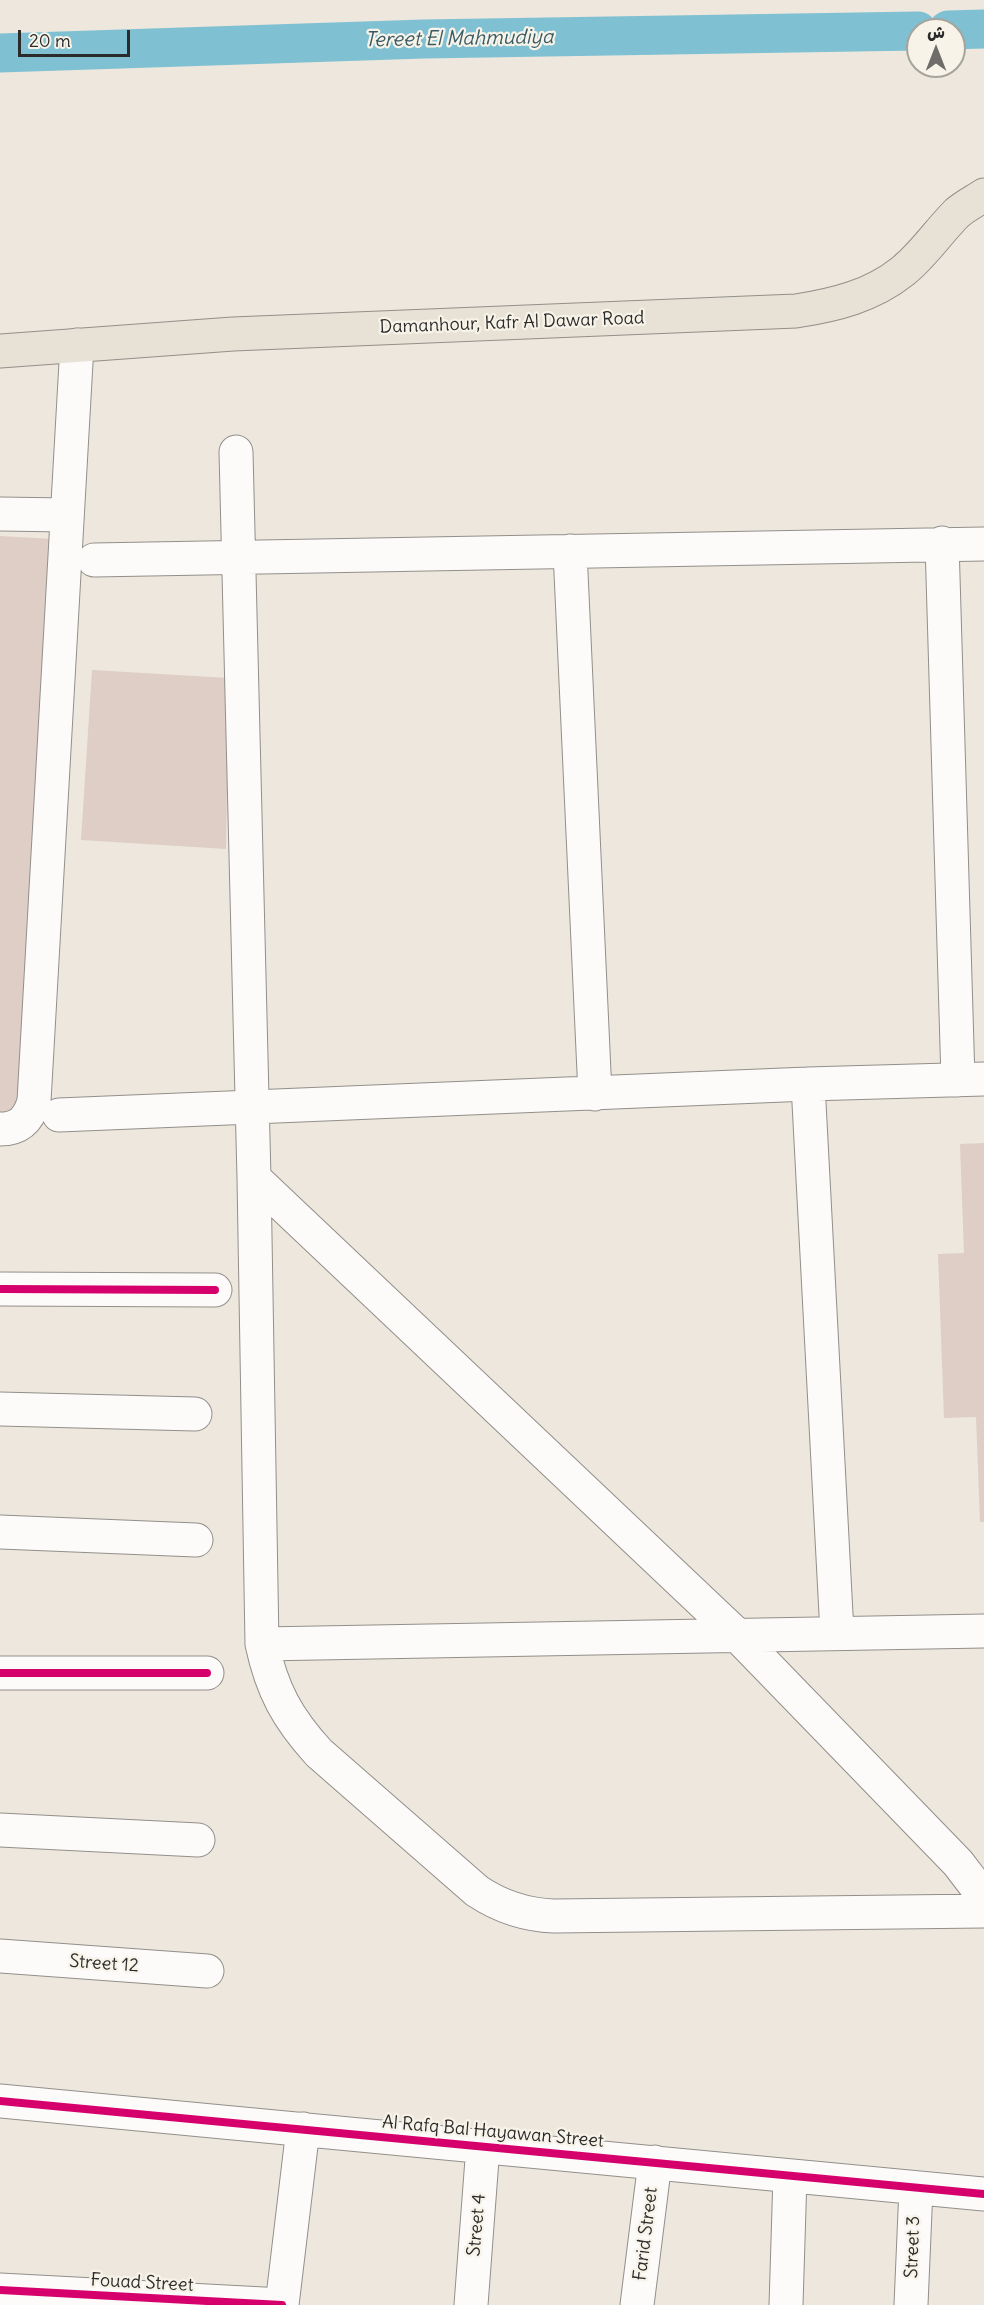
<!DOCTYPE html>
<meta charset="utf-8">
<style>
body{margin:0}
#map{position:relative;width:984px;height:2305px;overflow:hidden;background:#eee7dd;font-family:Delius,"Playpen Sans Arabic",sans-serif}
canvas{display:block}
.north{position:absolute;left:906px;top:18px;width:60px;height:60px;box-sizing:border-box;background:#f7f3e8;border:2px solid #a5a39c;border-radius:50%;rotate:0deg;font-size:16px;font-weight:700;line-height:24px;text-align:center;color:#2b2b2b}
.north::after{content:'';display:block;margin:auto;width:21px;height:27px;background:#6f6d69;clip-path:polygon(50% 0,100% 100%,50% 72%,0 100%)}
.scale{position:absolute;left:18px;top:30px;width:112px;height:27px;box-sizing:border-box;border:3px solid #2b2b2b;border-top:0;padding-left:8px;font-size:18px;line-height:21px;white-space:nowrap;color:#2b2b2b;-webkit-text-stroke:4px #f7f3e8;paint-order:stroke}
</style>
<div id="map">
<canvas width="984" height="2305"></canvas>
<div class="north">ش</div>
<div class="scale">20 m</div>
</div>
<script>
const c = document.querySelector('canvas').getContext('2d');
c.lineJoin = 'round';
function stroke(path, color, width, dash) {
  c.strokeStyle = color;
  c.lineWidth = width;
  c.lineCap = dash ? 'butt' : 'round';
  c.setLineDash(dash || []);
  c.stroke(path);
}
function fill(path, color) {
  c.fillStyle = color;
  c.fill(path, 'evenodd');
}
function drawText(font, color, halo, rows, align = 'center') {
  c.font = font + ' Delius,sans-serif';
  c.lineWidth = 4.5;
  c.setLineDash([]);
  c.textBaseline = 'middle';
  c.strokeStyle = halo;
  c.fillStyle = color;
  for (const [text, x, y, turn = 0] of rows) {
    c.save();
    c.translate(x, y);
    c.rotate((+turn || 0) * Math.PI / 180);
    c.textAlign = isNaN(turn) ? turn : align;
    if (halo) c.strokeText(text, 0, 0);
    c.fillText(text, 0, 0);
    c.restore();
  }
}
const canal = new Path2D(`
 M948 30 984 29
 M0 53 424 39 918 31`);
const building = new Path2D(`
 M0 536 53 539 16 1119 0 1118Z
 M92 670 229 678 226 849 81 840Z
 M984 1143V1522H980L976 1417 944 1418 938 1254 964 1253 960 1144Z`);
const minor = new Path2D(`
 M236 452 254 1178 262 1644C272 1690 287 1718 319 1753L477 1891C501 1907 525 1915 554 1916L984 1911
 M0 514 67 515
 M942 543 958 1080
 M570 551 595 1094
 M94 560 984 544
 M808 1084 837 1633
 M59 1115 808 1084 984 1079
 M0 1129C20 1129 29 1119 34 1101L77 345
 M254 1178 736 1634 958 1863 984 1897
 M0 1289 215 1290
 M0 1409 195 1414
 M0 1532 196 1540
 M262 1644 984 1631
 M0 1673H207
 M0 1830 198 1840
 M0 1956 207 1971
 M0 2101 984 2194
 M0 2290 282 2305
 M282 2305 303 2129
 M471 2305 483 2146
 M637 2305 655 2162
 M786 2305 790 2176
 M911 2305 916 2188`);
const major = new Path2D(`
 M0 351 233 334 796 311C835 305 872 296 903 271 924 254 938 232 957 213 965 206 975 201 984 195`);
const cycleway = new Path2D(`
 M0 1289 215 1290
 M0 1673H207
 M0 2101 984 2194
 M0 2290 282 2305`);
const streetNames = [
 ["Damanhour, Kafr Al Dawar Road",512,323,-2],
 ["Street 12",104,1964,4],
 ["Al Rafq Bal Hayawan Street",493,2132,5],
 ["Street 4",477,2225,-85],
 ["Farid Street",646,2234,-83],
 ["Street 3",913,2247,-88],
 ["Fouad Street",142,2283,3]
];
const waterNames = [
 ["Tereet El Mahmudiya",459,39,-1]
];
stroke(canal, '#7fc1d2', 39);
fill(building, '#decec6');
stroke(minor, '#928f8a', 35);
stroke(major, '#928f8a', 35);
stroke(minor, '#fcfbfa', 33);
stroke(major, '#e7e2d5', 33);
stroke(cycleway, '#d6006c', 8);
drawText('18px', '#2b2b2b', '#f7f3e8', streetNames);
drawText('italic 20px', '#385a64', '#f7f3e8', waterNames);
</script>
